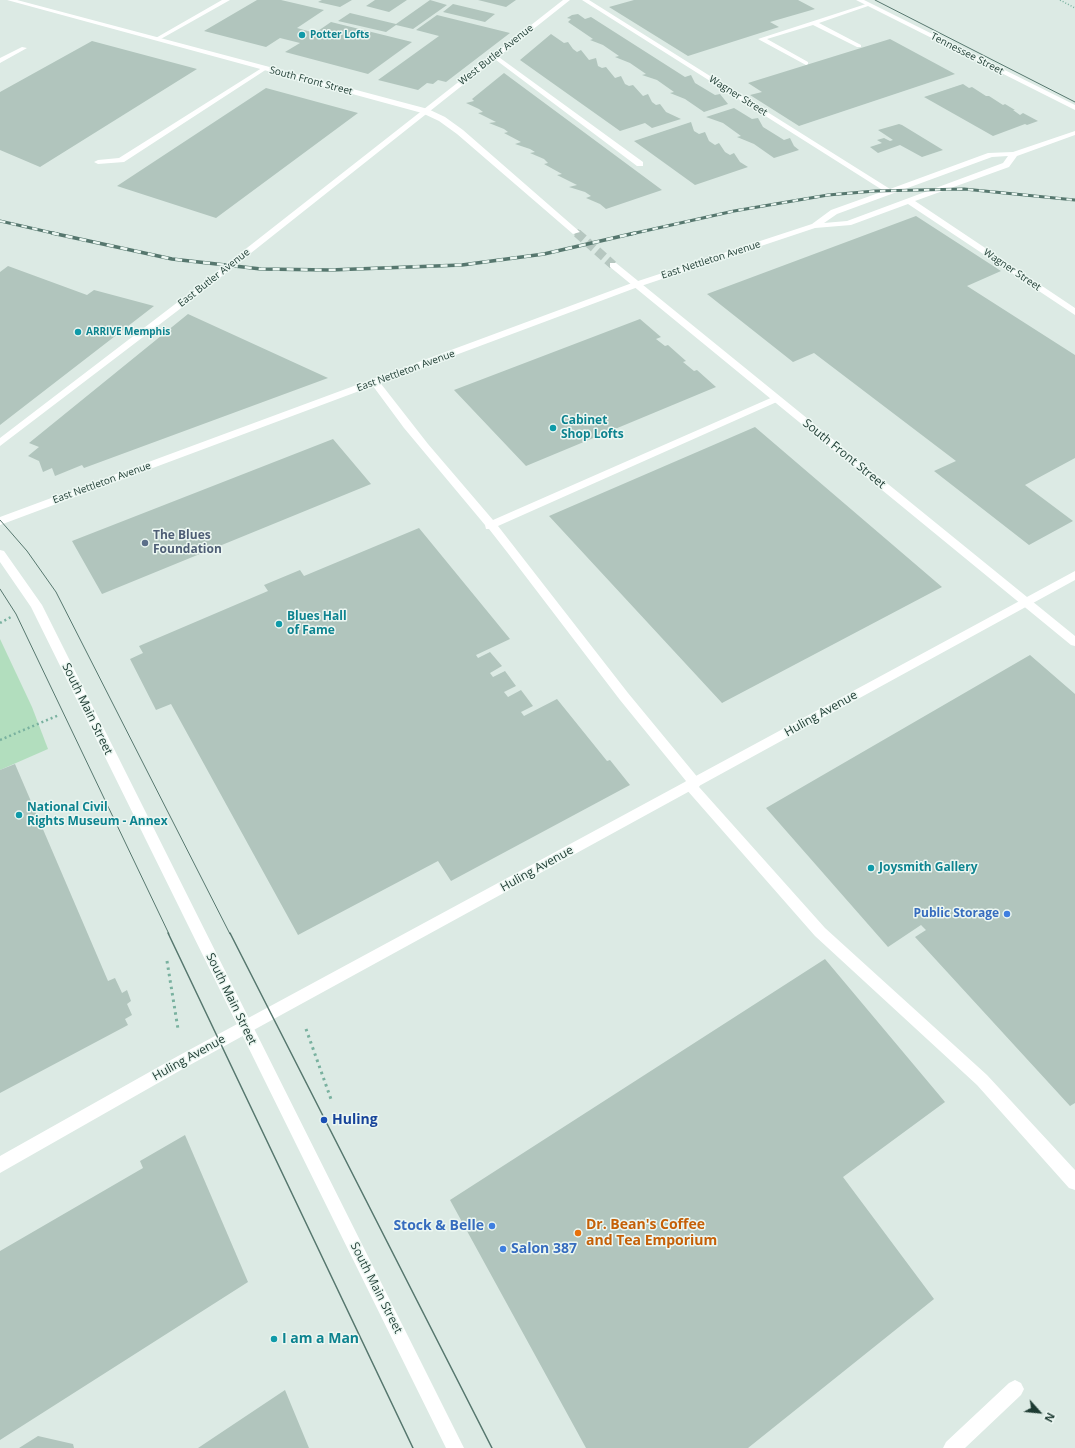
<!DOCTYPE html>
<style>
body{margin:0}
#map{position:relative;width:1075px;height:1448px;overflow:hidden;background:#dceae4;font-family:"Open Sans",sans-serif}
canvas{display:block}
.north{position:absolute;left:1019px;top:1392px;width:40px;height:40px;-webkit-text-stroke:3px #ecf7f2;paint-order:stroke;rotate:117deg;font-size:11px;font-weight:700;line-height:16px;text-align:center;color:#1d3b32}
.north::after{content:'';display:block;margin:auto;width:14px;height:18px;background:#1d3b32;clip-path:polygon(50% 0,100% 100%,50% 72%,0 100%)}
</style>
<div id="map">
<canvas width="1075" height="1448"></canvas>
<div class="north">N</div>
</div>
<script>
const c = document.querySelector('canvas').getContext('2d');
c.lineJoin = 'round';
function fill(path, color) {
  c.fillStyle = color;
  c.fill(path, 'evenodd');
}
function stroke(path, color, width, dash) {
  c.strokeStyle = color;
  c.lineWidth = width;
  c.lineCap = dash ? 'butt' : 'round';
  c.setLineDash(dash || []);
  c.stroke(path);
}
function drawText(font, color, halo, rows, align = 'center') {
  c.font = font + ' "Open Sans",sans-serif';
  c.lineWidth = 3;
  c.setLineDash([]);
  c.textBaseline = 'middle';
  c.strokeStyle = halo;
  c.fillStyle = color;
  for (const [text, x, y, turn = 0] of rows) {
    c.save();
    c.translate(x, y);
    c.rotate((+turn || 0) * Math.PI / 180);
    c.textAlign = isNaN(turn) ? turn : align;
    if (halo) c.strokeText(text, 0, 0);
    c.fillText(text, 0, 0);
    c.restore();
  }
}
const green = new Path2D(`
 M0 639 32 707 48 749 0 770Z`);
const building = new Path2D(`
 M257 0H281L324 10 297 28 315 33 331 22 412 42 368 74 285 52 300 43 280 38 266 47 204 31Z
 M322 0H352L340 7 318 2Z
 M375 0H407L389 12 366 6Z
 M430 0 447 5 413 29 396 25 386 32 338 21 350 13 396 24Z
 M478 0H516L506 7Z
 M634 0H798L815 9 770 22 779 27 688 56 609 7Z
 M453 4 495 14 485 22 443 12Z
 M578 14 585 19 591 17 685 77 691 75 695 83 715 95 720 94 728 104 704 112 685 99 670 93 674 92 657 80 642 75 646 74 630 63 615 57 619 56 603 45 590 40 593 39 568 22 571 19 567 18 572 15Z
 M437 15 510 33 446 82 438 80 433 84 427 83 418 90 378 80 439 36 416 30Z
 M551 34 564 43 568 42 573 49 577 52 581 50 589 60 596 58 598 66 602 68 606 67 615 78 621 76 625 84 629 86 633 85 643 96 648 94 652 102 656 105 660 104 666 112 681 119 652 128 645 123 620 131 520 60Z
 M890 39 955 74 799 126 750 95 762 92 748 83Z
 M92 41 197 69 40 167 0 150V92Z
 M504 73 662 190 606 209 600 204 586 198 591 196 585 192 569 187 577 185 557 175 562 174 544 164 548 163 544 159 530 153 535 152 530 149 515 144 521 142 504 133 508 132 504 129 489 123 496 122 478 113 483 112 479 109 466 103 474 101 472 99Z
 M963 84 969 88 972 87 986 96H989L1003 105 1005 104 1015 110H1013L1020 115 1023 113 1038 121 1027 125 1025 124 993 136 924 97Z
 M266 88 358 113 216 218 117 186Z
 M734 108 752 119 758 118 763 127 784 140 790 138 794 146 799 150 774 158 754 144 737 137 741 136 723 123 706 117Z
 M691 122 694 131 699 134 705 132 709 141 715 145 719 143 725 152 730 155 734 153 740 162 748 167 695 185 634 141Z
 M899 124 902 125 943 150 922 157 900 145 878 153 870 147 882 143 877 140 884 138 890 141 893 140 878 130Z
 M916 216 1001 271 967 286 1075 355V458L1025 485 1073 521 1029 545 934 471 956 461 814 353 793 362 707 294Z
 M8 266 87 295 94 290 154 306 0 425V272Z
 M188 314 328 378 84 468 82 465 55 476 52 468 43 472 39 461 28 456 39 447 29 443Z
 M640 319 661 337 656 339 665 346 668 345 686 361 683 362 694 371 697 370 716 387 526 466 454 390Z
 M755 427 942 587 722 703 549 516Z
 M333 439 371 484 102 594 72 541Z
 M419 528 510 639 476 655 478 658 490 652 502 666 490 673 493 677 505 671 516 686 504 692 508 697 521 690 533 706 521 712 524 716 557 699 607 761 610 760 630 785 451 881 438 861 298 935 171 704 156 710 130 659 143 653 139 646 268 591 264 585 300 570 304 576Z
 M1030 655 1075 694V1103L1070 1106 915 937 926 930 921 925 888 947 766 808Z
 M15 764 108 981 115 978 122 993 127 990 131 1001 127 1004 132 1015 125 1019 128 1025 0 1093V770Z
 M825 959 945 1102 843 1177 934 1299 748 1448H586L450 1200Z
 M185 1135 248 1282 0 1440V1251L143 1168 140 1161Z
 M285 1390 309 1448H198Z
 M38 1436 73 1444 74 1448H19Z`);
const secondaryTunnelFar1 = new Path2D(`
 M576 232 579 234`);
const secondaryTunnel = new Path2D(`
 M577 233 613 265`);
const pathFar2 = new Path2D(`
 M1060 0 1075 8`);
const pathFar1 = new Path2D(`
 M0 623 11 617
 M0 740 59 715`);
const path = new Path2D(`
 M167 961 178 1029
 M306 1029 332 1102`);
const lane = new Path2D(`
 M866 4 871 5 819 23 861 45V47H857L813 25 767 39 808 62V64L806 65 758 39Z
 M22 47 27 48 0 63V58Z
 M492 55H496L643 162V166H637L492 57Z
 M265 66 268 68 267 69 124 162 98 164 94 162 98 160 119 158Z
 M375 379 378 380 428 444 493 520 773 397H779V401L498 526 628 693 699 779 701 783 699 787 825 928 987 1075 1075 1170V1190L1069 1188 977 1085 815 936 686 789 684 785 686 781 620 700 507 552 489 529H486L485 525 404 428 370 382Z
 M1015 1380 1021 1383 1024 1389 1021 1395 965 1448H943L946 1442 1009 1383Z`);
const street = new Path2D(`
 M222 0H230L159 40 154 39Z
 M563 0H570L193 299 0 446V438L187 295Z
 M582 0H589L890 189 988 153 1013 152 1075 131V135L1017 156 1009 167 915 201 1075 308V315L908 204 851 225 815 228 638 287 0 525V517L632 283 812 224 831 210 884 191ZM1008 156 1003 163 847 221 824 223 837 214 992 157Z
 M856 0H864L1075 105V110Z
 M1075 571V580L188 1066 0 1173V1156L178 1056Z`);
const secondary = new Path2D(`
 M7 0H17L428 109 445 117 463 130 580 232 573 234 457 134 439 121 422 113Z
 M610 263H616L1075 636V646L1071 645 610 267Z
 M0 550 4 551 42 605 464 1448H446L31 607 0 562Z`);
const tramFar1 = new Path2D(`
 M875 0 1075 102
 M0 520 27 551 56 592 230 934
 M0 589 16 614 169 934`);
const tram = new Path2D(`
 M168 933 413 1448
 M230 933 492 1448`);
const railFar1 = new Path2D(`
 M0 221 57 234
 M631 234 734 211 828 195 875 191 964 189 1075 200`);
const rail = new Path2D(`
 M52 233 172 259 261 269 330 270 462 265 544 254 635 233`);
const markers = [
 [302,35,4,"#0f9aa8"],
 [78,332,4,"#0f9aa8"],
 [553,428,4,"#0f9aa8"],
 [145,543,4,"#5c6f8a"],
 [279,624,4,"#0f9aa8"],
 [19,815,4,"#0f9aa8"],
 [871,868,4,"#0f9aa8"],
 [1007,914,4,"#3f7fe0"],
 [324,1120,4,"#1a4fb4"],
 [492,1226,4,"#3f7fe0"],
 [578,1233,4,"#e8710a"],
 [503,1249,4,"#3f7fe0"],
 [274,1339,4,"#0f9aa8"]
];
const farCulturenames = [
 ["Potter Lofts",310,35],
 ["ARRIVE Memphis",86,332]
];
const farStreetnames = [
 ["Tennessee Street",967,54,27],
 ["West Butler Avenue",496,55,-38],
 ["South Front Street",311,81,15],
 ["Wagner Street",738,96,32],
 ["East Nettleton Avenue",711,260,-18],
 ["Wagner Street",1012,270,34],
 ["East Butler Avenue",214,278,-38],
 ["East Nettleton Avenue",406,371,-20],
 ["East Nettleton Avenue",102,483,-20]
];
const cultureNames = [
 ["Cabinet",561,421],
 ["Shop Lofts",561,435],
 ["Blues Hall",287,617],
 ["of Fame",287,631],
 ["National Civil",27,808],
 ["Rights Museum - Annex",27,822],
 ["Joysmith Gallery",879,868]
];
const streetNames = [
 ["South Front Street",844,454,39],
 ["South Main Street",87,709,64],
 ["Huling Avenue",821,714,-29],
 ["Huling Avenue",537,869,-29],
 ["South Main Street",231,999,64],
 ["Huling Avenue",189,1058,-29],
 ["South Main Street",376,1288,63]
];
const serviceNames = [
 ["The Blues",153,536],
 ["Foundation",153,550]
];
const shopNames = [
 ["Public Storage",999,914]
];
const nearTransitnames = [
 ["Huling",332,1120]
];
const nearFoodnames = [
 ["Dr. Bean's Coffee",586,1225],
 ["and Tea Emporium",586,1241]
];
const nearShopnames = [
 ["Stock & Belle",484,1226],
 ["Salon 387",511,1249,"left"]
];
const nearCulturenames = [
 ["I am a Man",282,1339]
];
fill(green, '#b2debe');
fill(building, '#b1c5bd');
stroke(secondaryTunnelFar1, '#b6c7c0', 7, [7, 3.5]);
stroke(secondaryTunnel, '#b6c7c0', 9, [9, 4.5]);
stroke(pathFar2, '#79b19f', 1.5, [1, 2]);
stroke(pathFar1, '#79b19f', 2.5, [2, 3]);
stroke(path, '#79b19f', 3, [2.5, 4]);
fill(lane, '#fff');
fill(street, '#fff');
fill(secondary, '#fff');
stroke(tramFar1, '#56776e', 1);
stroke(tram, '#56776e', 1.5);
stroke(railFar1, '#56776e', 3);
stroke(rail, '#56776e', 3.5);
stroke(railFar1, '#ecf7f2', 2, [5.5]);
stroke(rail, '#ecf7f2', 2.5, [7]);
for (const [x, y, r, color] of markers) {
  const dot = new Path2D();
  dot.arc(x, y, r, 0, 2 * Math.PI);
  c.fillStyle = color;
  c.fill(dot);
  stroke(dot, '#ecf7f2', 1.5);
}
drawText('bold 10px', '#0d838f', '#ecf7f2', farCulturenames, 'left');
drawText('10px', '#1d3b32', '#ecf7f2', farStreetnames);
drawText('bold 12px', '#0d838f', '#ecf7f2', cultureNames, 'left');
drawText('12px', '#1d3b32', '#ecf7f2', streetNames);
drawText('bold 12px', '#4e5e75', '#ecf7f2', serviceNames, 'left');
drawText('bold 12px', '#366cbe', '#ecf7f2', shopNames, 'right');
drawText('bold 14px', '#164399', '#ecf7f2', nearTransitnames, 'left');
drawText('bold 14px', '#c56008', '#ecf7f2', nearFoodnames, 'left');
drawText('bold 14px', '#366cbe', '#ecf7f2', nearShopnames, 'right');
drawText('bold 14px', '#0d838f', '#ecf7f2', nearCulturenames, 'left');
</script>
